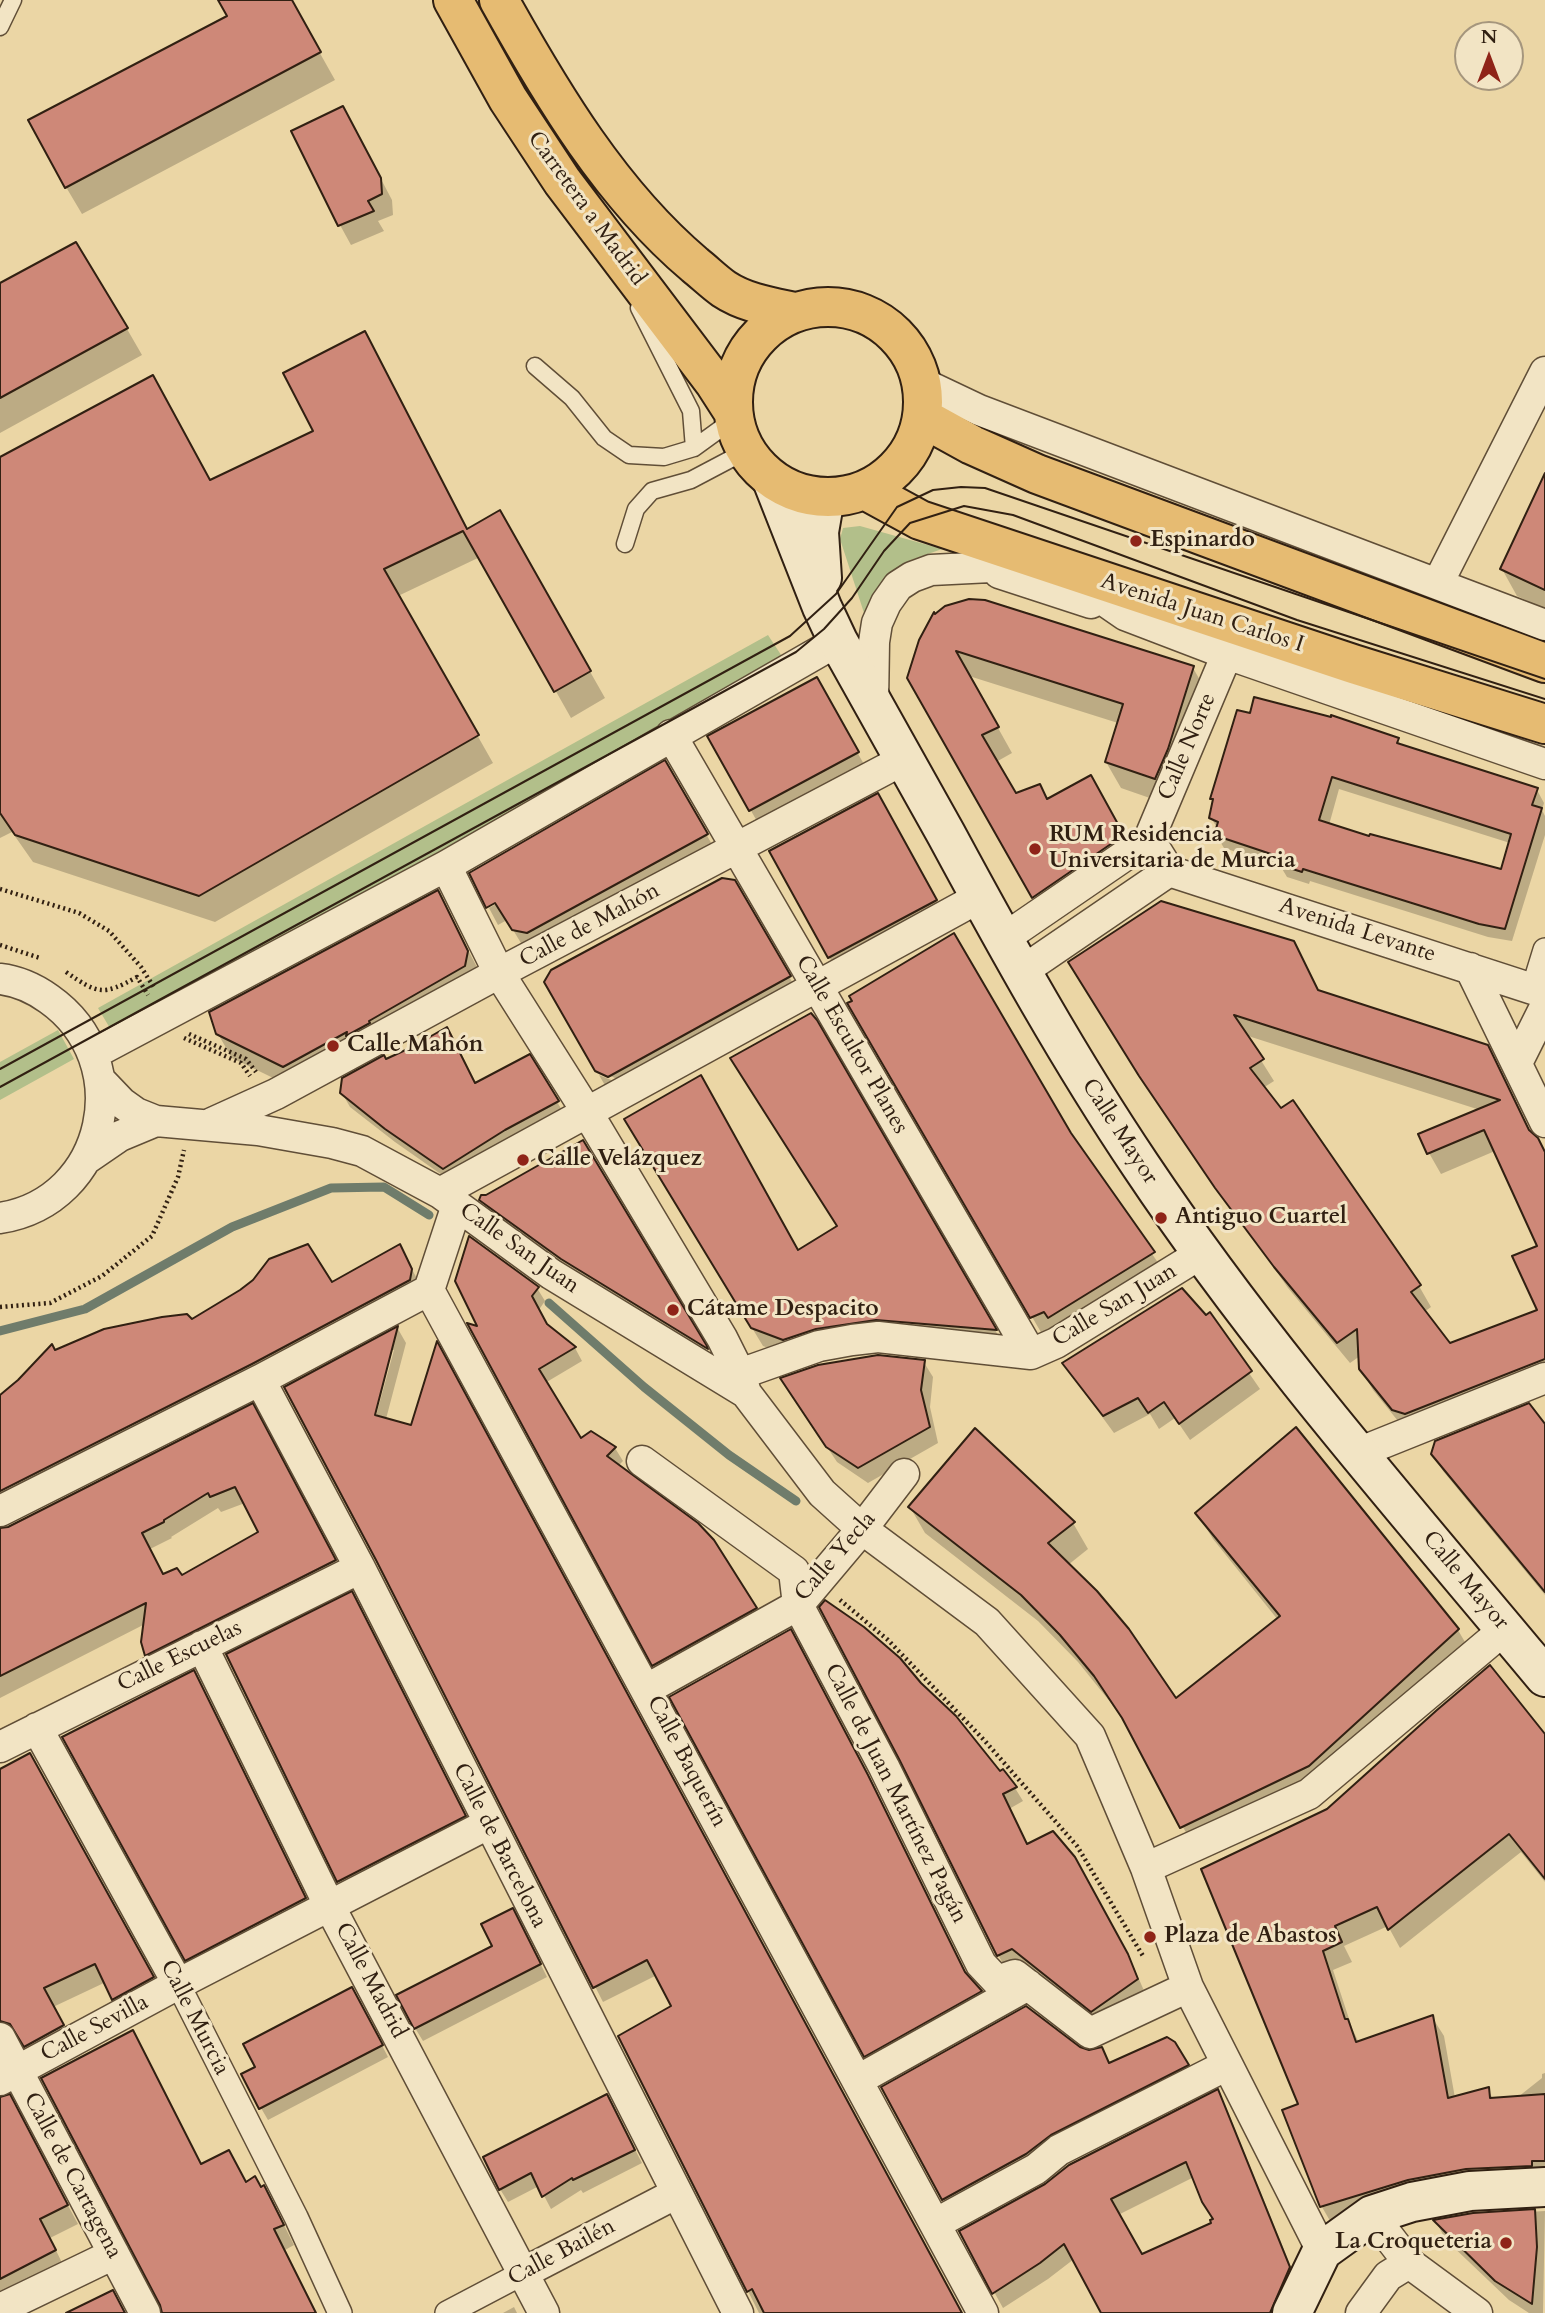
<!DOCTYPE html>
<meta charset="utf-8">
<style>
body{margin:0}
#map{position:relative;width:1545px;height:2313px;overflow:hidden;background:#ebd6a5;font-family:Cardo,serif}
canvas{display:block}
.north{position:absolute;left:1454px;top:21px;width:70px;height:70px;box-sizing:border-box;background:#f2e4c4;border:2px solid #a5967d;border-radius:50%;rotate:0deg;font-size:19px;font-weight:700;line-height:28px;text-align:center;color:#312012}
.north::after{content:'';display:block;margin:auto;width:24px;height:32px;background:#8f2418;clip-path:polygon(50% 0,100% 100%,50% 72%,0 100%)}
</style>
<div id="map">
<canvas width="1545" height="2313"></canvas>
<div class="north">N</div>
</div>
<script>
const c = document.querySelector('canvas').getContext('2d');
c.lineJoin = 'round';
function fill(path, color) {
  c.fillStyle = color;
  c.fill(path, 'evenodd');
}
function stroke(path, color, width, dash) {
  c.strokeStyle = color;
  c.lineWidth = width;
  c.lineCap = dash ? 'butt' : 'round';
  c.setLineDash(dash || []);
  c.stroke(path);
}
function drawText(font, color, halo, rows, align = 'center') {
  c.font = font + ' Cardo,serif';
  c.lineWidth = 6;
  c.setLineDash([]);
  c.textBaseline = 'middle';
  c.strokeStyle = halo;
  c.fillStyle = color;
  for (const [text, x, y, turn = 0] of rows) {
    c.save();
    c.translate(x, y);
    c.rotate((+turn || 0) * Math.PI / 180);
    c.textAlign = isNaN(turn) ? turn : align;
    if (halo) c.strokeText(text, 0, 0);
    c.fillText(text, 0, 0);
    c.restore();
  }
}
const green = new Path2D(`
 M860 526 942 549 911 560 882 582 865 616 840 539 843 528Z
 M768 635 787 664 114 1035 98 1008Z
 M58 1030 74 1059 0 1100V1062Z`);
const shadow = new Path2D(`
 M220 0H290L335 80 82 214 66 187 229 16Z
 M354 128 392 200 393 215 378 221 384 231 351 245 340 225Z
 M0 285 127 329 142 355 0 433Z
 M0 459 210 482 467 530 500 513 605 698 571 718 480 557 398 596 493 763 215 922 33 862 12 832 0 838Z
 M1545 477V609L1517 596 1502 569Z
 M920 640 1193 668 1208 694 1170 805 1121 788 1106 762 1118 723 969 676 1012 753 996 762 1015 795 1047 801 1105 803 1137 862 1048 923 909 678Z
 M816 680 865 766 758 823 709 737Z
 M1398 740 1401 746 1537 790 1544 803 1542 810 1545 816V835L1512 941 1488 937 1310 881 1309 884 1287 877 1281 867 1224 848 1216 835 1218 829 1211 818 1214 803 1211 798ZM1339 789 1510 843 1502 871 1370 839 1329 825Z
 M665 763 717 853 524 948 507 920 498 925 489 908 503 900Z
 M893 822 951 928 845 984 829 957Z
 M734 882 802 999 610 1094 599 1075 616 1082 617 1079 596 1069Z
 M438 892 481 975 298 1090 232 1058 218 1034Z
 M1071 962 1319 993 1487 1047 1531 1134 1545 1153V1384L1406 1431 1373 1390 1360 1368V1356L1350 1363 1288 1288 1121 1048ZM1245 1035 1480 1110 1429 1153 1441 1174 1495 1151 1539 1247V1311L1450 1345 1424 1312 1431 1307 1419 1286 1293 1103 1281 1111 1263 1088 1274 1081Z
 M850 1004 1070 1134 1163 1270 1042 1334Z
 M811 1016 1005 1347 888 1337 794 1358 763 1346 636 1137 797 1252 838 1227Z
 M529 1056 565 1115 452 1182 395 1142 350 1107 342 1093 475 1085Z
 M583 1142 713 1361 572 1275 491 1216 481 1200Z
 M408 1262 421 1286 0 1512V1397L55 1352 191 1322Z
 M537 1288 545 1301 538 1311 547 1326 575 1348 582 1361 545 1383 581 1441 591 1433 615 1448 623 1461 618 1466 756 1608 764 1622 662 1678 470 1326 481 1328Z
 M1209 1315 1260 1389 1190 1440 1175 1418 1159 1429 1150 1414 1114 1433 1075 1380 1065 1363Z
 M398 1329 406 1343 386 1419 962 2313H759L620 2037 673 2007 657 1975 603 2002 377 1559 286 1388ZM390 1350H394L374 1423H371Z
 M923 1361 933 1377 930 1407 938 1443 868 1483 837 1462 792 1394Z
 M261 1422 344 1577 155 1671 146 1655 145 1624 0 1698V1530L8 1528ZM245 1503 260 1533 181 1577 163 1576 150 1549 172 1538 171 1537 218 1508 221 1512Z
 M1545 1426V1595L1443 1471 1433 1453Z
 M910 1507 1073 1523 1088 1549 1068 1565 1175 1701 1278 1620 1213 1539 1197 1513 1458 1630 1473 1656 1324 1792 1197 1853 1134 1736 1111 1703 1078 1662 1038 1621 925 1533Z
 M358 1605 471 1828 346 1893 228 1655Z
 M201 1685 312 1912 194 1973 64 1738Z
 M1545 1735V1882L1521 1852 1400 1948 1388 1926 1344 1946 1352 1962 1333 1970 1352 2028 1359 2043 1432 2017 1444 2036 1455 2098 1488 2089 1499 2112 1542 2078V2074L1545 2073V2185L1333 2226 1322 2207 1284 2111 1300 2105 1203 1870Z
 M0 1771 41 1774 163 1996 124 2017 106 1982 53 2007 73 2044 37 2064 21 2041 11 2039 0 2043Z
 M999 1773 1015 1788 1023 1801 1009 1809 1027 1846 1083 1873 1135 1970 1145 1993 1100 2025 1021 1962 1006 1969 997 1953Z
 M520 1923 547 1977 423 2041 415 2028Z
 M966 1976 988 2004 873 2068 866 2056Z
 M359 2001 388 2057 268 2120 261 2108 258 2068Z
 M133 2032 202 2166 246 2184 275 2207 294 2245 285 2250 315 2313H164Z
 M1174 2043 1196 2079 951 2213 883 2088 1079 2049 1110 2065Z
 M1217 2092 1226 2107 1298 2284 1284 2313H1103L1074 2259 1048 2279 1003 2308 961 2232ZM1194 2177 1214 2220V2224L1142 2256 1118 2215Z
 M0 2099 18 2113 78 2224 50 2238 65 2269 0 2303Z
 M614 2109 642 2163 583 2193 581 2190 551 2209 539 2186 508 2202 500 2189Z
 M1545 2211 1543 2313H1529L1509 2300 1446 2240 1436 2222 1473 2215Z
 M514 2307 517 2313H503Z`);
const stream = new Path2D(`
 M549 1303 644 1387 729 1455 796 1501
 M0 1331 85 1309 232 1227 331 1188 384 1187 429 1215`);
const building = new Path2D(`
 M218 0H292L321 52 65 188 28 120 227 16Z
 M343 106 381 178 382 194 368 201 374 211 338 226 291 131Z
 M76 242 128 328 0 398V283Z
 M365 331 467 529 500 510 591 671 554 692 463 531 384 569 479 735 199 896 15 835 0 813V457L153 375 210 480 313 431 283 373Z
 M1545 473V590L1500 569Z
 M969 599 985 600 1194 666 1168 749 1155 779 1105 762 1123 704 956 651 999 727 982 735 1016 793 1040 784 1047 799 1091 775 1124 835 1032 898 907 678 919 640 934 612 935 614 945 606Z
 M817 677 859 752 749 811 707 736Z
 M1254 697 1331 717V715L1399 738 1397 743 1538 788 1532 805 1542 808 1505 929 1479 924 1303 869 1302 872 1277 864 1280 857 1214 835 1218 822 1209 818 1213 799H1210L1237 710 1250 713ZM1332 777 1511 834 1501 869 1370 834 1369 836 1319 820Z
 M665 760 708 834 527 933 512 930 495 903 486 908 469 873Z
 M878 793 937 900 828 958 769 851Z
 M722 878 735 880 791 976 608 1077 595 1071 544 982 551 970Z
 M438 890 468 951 465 966 369 1021 370 1023 346 1036 347 1032 283 1067 216 1034 209 1012Z
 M1161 901 1294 941 1318 990 1488 1045 1529 1130 1538 1138 1545 1152V1359L1405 1414 1392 1410 1359 1369 1357 1329 1337 1343 1274 1267 1215 1188 1139 1076 1068 962ZM1234 1015 1500 1100 1418 1134 1427 1154 1484 1130 1537 1246 1512 1256 1537 1310 1450 1343 1411 1292 1421 1285 1293 1100 1281 1108 1250 1068 1264 1059Z
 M954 933 1071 1133 1155 1252 1048 1318 1044 1312 1030 1318 847 1003 852 1001 849 996Z
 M811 1013 817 1020 997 1330 876 1320 816 1329 783 1340 751 1328 624 1119 701 1075 798 1250 837 1226 730 1058Z
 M447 1027 475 1083 530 1054 559 1101 505 1130 443 1169 385 1129 340 1093 342 1078 384 1055 386 1059 412 1047Z
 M583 1140 707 1346 708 1349 561 1259 479 1200 481 1195H486Z
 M469 1236 539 1287 532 1296 547 1324 576 1347 539 1369 581 1438 591 1431 616 1447 607 1456 698 1523 714 1540 757 1608 652 1666 467 1323 477 1326 455 1281Z
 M308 1244 332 1282 400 1244 412 1269 410 1280 252 1364 0 1491V1395L18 1380 52 1344 55 1350 104 1329 162 1317 187 1314 192 1319 240 1290 253 1280 269 1259Z
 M1182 1288 1206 1315 1210 1312 1252 1371 1179 1424 1164 1402 1148 1413 1138 1398 1103 1416 1062 1363Z
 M398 1326 375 1415 411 1425 437 1341 962 2313H764L752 2289 747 2292 618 2036 671 2006 647 1960 593 1988 376 1560 284 1387Z
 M878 1355 925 1360 921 1390 930 1427 858 1468 826 1447 780 1378 818 1365Z
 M253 1403 336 1560 145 1656 141 1642 146 1603 0 1676V1528L8 1527ZM235 1487 258 1532 182 1575 177 1568 163 1574 142 1533 164 1522V1520L208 1493 210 1497Z
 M1529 1403 1545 1424V1592L1431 1454 1435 1441Z
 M1296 1427 1459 1629 1309 1766 1180 1828 1122 1718 1094 1676 1060 1635 1021 1595 908 1507 975 1428 1075 1522 1048 1543 1097 1591 1129 1629 1176 1698 1280 1616 1195 1513Z
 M352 1591 466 1816 337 1882 226 1654Z
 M825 1600 864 1627 900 1658 921 1683 956 1716 1000 1771 1003 1769 1017 1787 1003 1794 1027 1844 1053 1831 1075 1857 1128 1954 1138 1979 1091 2012 1012 1949 997 1956 996 1954 899 1759 819 1607Z
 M791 1629 868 1775 965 1972 982 1991 864 2057 669 1697Z
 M1490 1665 1545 1734V1879L1509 1834 1388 1930 1377 1907 1335 1926 1342 1942 1323 1951 1345 2019H1348L1356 2042 1433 2015 1448 2098 1489 2087 1490 2098 1545 2094V2161H1532V2166L1466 2169 1408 2180 1320 2207 1282 2110 1298 2104 1201 1869 1327 1809 1437 1710Z
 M194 1670 306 1898 185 1961 62 1737Z
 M30 1753 154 1977 112 2000 95 1964 44 1988 64 2025 24 2047 10 2024 0 2021V1769Z
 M513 1908 541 1964 414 2029 396 1995 492 1946 481 1924Z
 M352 1987 383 2045 259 2109 241 2074 255 2067 243 2044Z
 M1026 2006 1080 2047 1089 2050 1102 2047 1109 2063 1167 2037 1175 2042 1189 2065 1051 2135 1026 2154 942 2200 881 2087Z
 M133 2030 201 2164 229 2150 246 2182 255 2176 261 2187 264 2185 284 2225 274 2229 316 2313H162L160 2305 41 2078Z
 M1218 2089 1290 2267 1270 2313H1101L1064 2244 1040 2263 992 2294 959 2231 1045 2184 1069 2165ZM1186 2162 1202 2202 1213 2219 1210 2220 1211 2223 1142 2254 1111 2199Z
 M10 2094 68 2205 40 2219 56 2250 0 2279V2097Z
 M607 2094 635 2150 573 2180 572 2178 542 2197 531 2173 499 2190 483 2157Z
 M1535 2209 1537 2247 1532 2304 1495 2281 1433 2220 1473 2213Z
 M113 2290 125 2313H66Z`);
const path = new Path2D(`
 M0 889 79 913 109 931 141 967 155 989
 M0 945 40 958
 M66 972C98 994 103 996 137 977L148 995
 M189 1034 246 1059 256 1072
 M184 1038 241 1063 250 1076
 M0 1307 50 1303 102 1276 152 1236 178 1177 184 1150
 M840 1600 888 1640 984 1740 1077 1846 1143 1956`);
const service = new Path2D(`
 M0 27 13 0
 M639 308 691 411 694 448
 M535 366 572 398 604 438 629 455 664 457 694 448 734 419
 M625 544 636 509 652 491 691 480 746 451`);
const pedestrian = new Path2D(`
 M1533 989 1545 950
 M178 1984 296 2217 340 2313
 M447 2313 523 2273`);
const minor = new Path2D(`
 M922 383 979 410 1545 625
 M999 573 1091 603
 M1438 583 1545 372
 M873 703 874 642 877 623 886 603 898 586 912 577 931 570 1051 564 1125 615 1227 654 1545 764
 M671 735 1031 1354
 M446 866 499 973 587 1112 722 1338 740 1374 746 1393
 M1169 871 1545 993
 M1169 871 1149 839 1227 654
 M1003 939 1149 839
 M1470 968 1545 1122
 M1021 972 1169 871
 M0 979C17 981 35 989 49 999 137 1061 108 1201 0 1218
 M93 1054 446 866 838 641
 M1517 1063 1545 1007
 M100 1080 122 1103 136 1113 156 1121 258 1130 332 1143 362 1151 440 1193 551 1274 746 1393 822 1493 862 1529 987 1622 1090 1736 1146 1868 1188 1987 1322 2251
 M212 1123 276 1094 499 973 905 759
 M85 1160 120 1136 156 1121
 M440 1193 980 897
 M457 1205 429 1290 983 2313
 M740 1374 819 1346 852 1340 878 1337 1031 1354 1056 1343 1202 1253
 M260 1380 360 1568 738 2313
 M1358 1453 1545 1378
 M642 1461 794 1571 798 1605 884 1767 981 1964 997 1981 1015 1975 1090 2033 1188 1987
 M0 1511 260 1380 429 1290
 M202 1646 330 1907 544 2313
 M647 1689 798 1605 862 1529 904 1474
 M37 1728 178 1984
 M0 1747 360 1568
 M1146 1868 1309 1794 1505 1629
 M0 2038 145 2313
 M0 2080 178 1984 488 1824
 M858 2080 1028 1985
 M1372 2215 1409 2263 1477 2313
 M935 2224 1036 2169 1059 2150 1227 2065
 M523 2273 677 2193
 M0 2309 114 2254
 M1361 2313 1388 2276 1409 2263`);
const secondary = new Path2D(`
 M772 480 822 607 838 641C874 705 910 769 946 834 1007 947 1069 1059 1141 1166 1262 1347 1406 1510 1545 1677
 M822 578 819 532 825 497
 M1292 2313 1322 2251 1372 2215 1412 2202 1470 2191 1545 2187`);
const primary = new Path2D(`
 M453 0 508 99 562 181 714 382 732 410
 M499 0C552 95 611 194 695 265 705 273 714 282 724 289 745 303 771 307 795 312
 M733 402a95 95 0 1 1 190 0a95 95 0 1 1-190 0Z
 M923 418 972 445 1037 474 1545 663
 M865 490 920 520 1353 664 1545 724`);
const tram = new Path2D(`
 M0 1069 790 636 836 594 897 507 933 490 961 487 985 488 1545 679
 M0 1087 796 652 824 629 852 598 884 551 910 523 964 506 1013 515 1297 620 1545 699`);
const markers = [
 [1136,541,7,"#8f2418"],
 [1035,849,7,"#8f2418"],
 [333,1046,7,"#8f2418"],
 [523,1160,7,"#8f2418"],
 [1161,1218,7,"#8f2418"],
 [673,1310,7,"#8f2418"],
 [1150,1937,7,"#8f2418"],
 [1506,2243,7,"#8f2418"]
];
const streetNames = [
 ["Carretera a Madrid",586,209,54],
 ["Avenida Juan Carlos I",1202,614,18],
 ["Calle Norte",1188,747,-67],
 ["Calle de Mahón",590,926,-28],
 ["Avenida Levante",1357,931,18],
 ["Calle Escultor Planes",851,1045,60],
 ["Calle Mayor",1119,1132,57],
 ["Calle San Juan",519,1249,35],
 ["Calle San Juan",1115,1306,-31],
 ["Calle Yecla",836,1557,-49],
 ["Calle Mayor",1465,1581,50],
 ["Calle Escuelas",180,1657,-26],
 ["Calle Baquerín",686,1762,62],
 ["Calle de Juan Martínez Pagán",895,1794,63],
 ["Calle de Barcelona",499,1846,63],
 ["Calle Madrid",370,1981,62],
 ["Calle Murcia",194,2018,63],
 ["Calle Sevilla",95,2029,-28],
 ["Calle de Cartagena",72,2176,62],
 ["Calle Bailén",562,2253,-28]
];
const poiNames = [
 ["Espinardo",1150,541],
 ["RUM Residencia",1049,836],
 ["Universitaria de Murcia",1049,862],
 ["Calle Mahón",347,1046],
 ["Calle Velázquez",537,1160],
 ["Antiguo Cuartel",1175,1218],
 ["Cátame Despacito",687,1310],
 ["Plaza de Abastos",1164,1937],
 ["La Croqueteria",1492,2243,"right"]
];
fill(green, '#b2bf8a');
fill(shadow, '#0003');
stroke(stream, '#6f7c6b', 9);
fill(building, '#ce8878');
stroke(building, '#312012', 2);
stroke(service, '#604e37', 19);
stroke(pedestrian, '#604e37', 26);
stroke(minor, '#604e37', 33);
stroke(secondary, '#312012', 42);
stroke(primary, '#312012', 42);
stroke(path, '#312012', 4.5, [2, 3.5]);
stroke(service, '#f2e4c4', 16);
stroke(pedestrian, '#f2e4c4', 23);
stroke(minor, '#f2e4c4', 30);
stroke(secondary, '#f2e4c4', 38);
stroke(primary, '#e6bb72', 38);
stroke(tram, '#312012', 2);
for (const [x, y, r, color] of markers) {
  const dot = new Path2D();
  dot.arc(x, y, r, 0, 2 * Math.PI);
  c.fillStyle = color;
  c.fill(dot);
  stroke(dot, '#f2e4c4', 2.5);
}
drawText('23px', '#312012', '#f2e4c4', streetNames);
drawText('bold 23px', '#312012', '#f2e4c4', poiNames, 'left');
</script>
